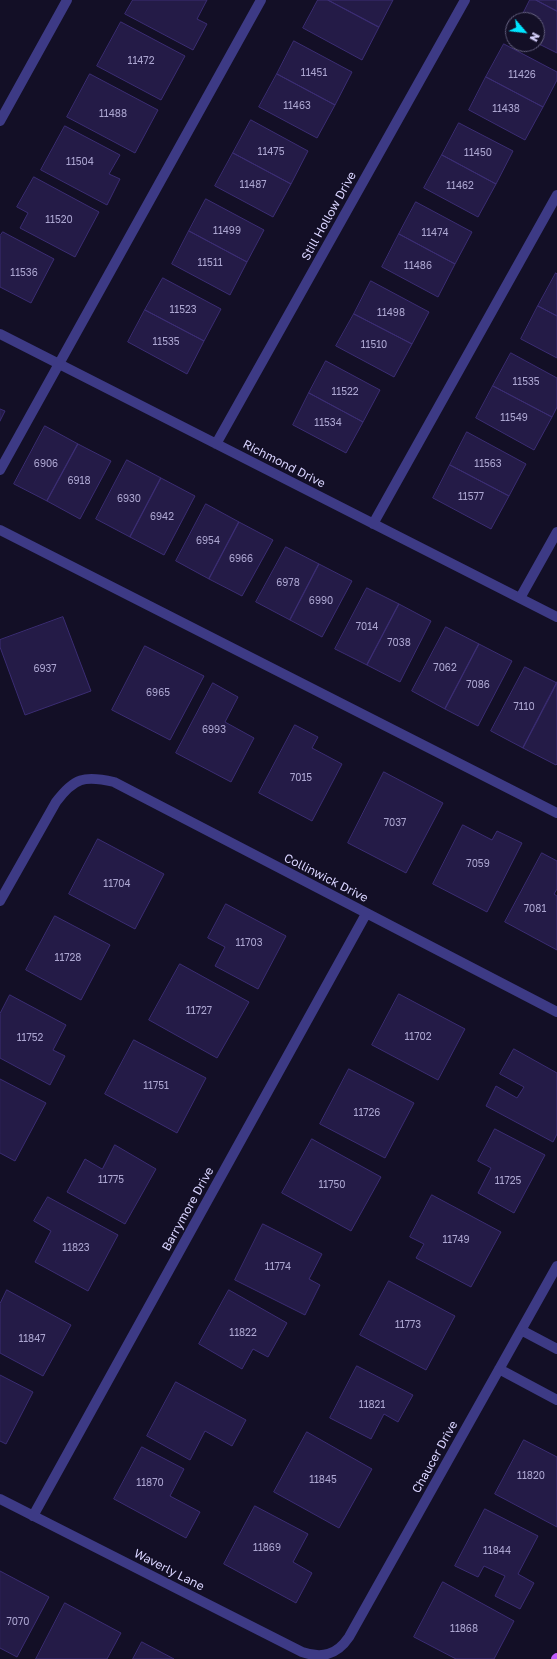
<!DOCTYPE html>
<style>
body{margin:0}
#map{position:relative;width:557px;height:1659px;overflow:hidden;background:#130f26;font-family:"Golos Text",sans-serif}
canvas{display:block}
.north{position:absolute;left:505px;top:12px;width:40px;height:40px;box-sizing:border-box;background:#130f26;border:1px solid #625e7d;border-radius:50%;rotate:118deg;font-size:11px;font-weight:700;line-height:16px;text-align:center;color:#d9d4ff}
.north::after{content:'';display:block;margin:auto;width:14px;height:18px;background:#00e5ff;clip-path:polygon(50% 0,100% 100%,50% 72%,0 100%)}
</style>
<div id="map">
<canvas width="557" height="1659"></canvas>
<div class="north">N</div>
</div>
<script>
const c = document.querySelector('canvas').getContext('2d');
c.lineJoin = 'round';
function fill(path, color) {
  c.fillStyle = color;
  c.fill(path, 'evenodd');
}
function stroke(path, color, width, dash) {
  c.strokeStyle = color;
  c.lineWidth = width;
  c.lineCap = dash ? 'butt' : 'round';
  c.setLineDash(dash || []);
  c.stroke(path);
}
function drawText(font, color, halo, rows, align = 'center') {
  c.font = font + ' "Golos Text",sans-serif';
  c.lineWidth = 3;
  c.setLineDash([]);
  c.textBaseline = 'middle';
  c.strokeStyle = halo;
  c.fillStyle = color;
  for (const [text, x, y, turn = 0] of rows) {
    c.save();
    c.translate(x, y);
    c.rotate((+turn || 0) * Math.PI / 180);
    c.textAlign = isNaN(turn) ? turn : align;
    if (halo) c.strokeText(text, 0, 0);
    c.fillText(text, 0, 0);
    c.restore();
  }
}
const building = new Path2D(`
 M133 0H207L197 19 207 24 193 50 125 14Z
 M318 0H328L379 27 362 60 303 28Z
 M328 0H393L379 27Z
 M530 0H536L557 11V53L537 43V20H520Z
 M536 0H557V11Z
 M121 22 185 56 161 100 97 66Z
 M294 41 352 72 335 105 277 74Z
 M504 44 557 72V80L543 107 486 77Z
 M90 74 158 110 135 153 67 117Z
 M277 74 335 105 317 138 259 107Z
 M486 77 543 107 525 140 469 110Z
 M251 120 308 151 291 184 233 153Z
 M459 123 513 151 496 184 442 155Z
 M65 126 120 155 109 174 120 179 107 205 41 170Z
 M233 153 291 184 273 217 215 186Z
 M442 155 496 184 478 217 424 188Z
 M34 177 99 212 75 257 20 228 28 213 17 207Z
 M206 199 264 230 247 262 189 231Z
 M416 202 472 232 455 264 399 234Z
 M189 231 247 262 230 295 172 264Z
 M3 232 54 259 31 303 0 287V236Z
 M399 234 455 264 438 297 382 267Z
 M556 273 557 274V316L538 306Z
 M163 278 221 309 204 341 145 310Z
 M371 281 429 312 412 344 354 314Z
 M538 306 557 316V358L521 339Z
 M145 310 204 341 187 374 128 342Z
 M354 314 412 344 394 377 336 346Z
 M511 353 557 378V407L552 417 493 386Z
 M326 361 380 390 363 422 309 393Z
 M493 386 552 417 534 450 476 418Z
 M309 393 363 422 346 453 293 425Z
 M0 409 5 411 0 421Z
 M45 426 78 444 47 501 14 484Z
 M467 432 526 464 509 496 450 465Z
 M78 444 111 461 80 519 47 501Z
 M127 460 161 478 130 537 96 519Z
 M450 465 509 496 491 529 433 498Z
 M161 478 195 496 164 555 130 537Z
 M206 504 239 522 209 579 176 561Z
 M239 522 273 540 242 596 209 579Z
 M286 547 319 564 290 620 256 602Z
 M319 564 352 581 322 637 290 620Z
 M367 588 399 604 367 665 335 649Z
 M399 604 431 621 400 682 367 665Z
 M63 617 91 691 25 715 0 647V640Z
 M446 627 479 644 445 709 412 691Z
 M479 644 512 661 478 726 445 709Z
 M145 646 204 676 170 740 112 710Z
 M525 667 557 683 523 748 491 731Z
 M557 682V764L556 765 523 748Z
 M213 683 238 697 225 722 254 738 231 782 176 753Z
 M295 725 318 737 312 748 342 764 312 821 259 793Z
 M384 772 443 803 406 873 348 843Z
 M463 825 492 840 497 831 522 843 487 912 433 884Z
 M98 839 164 874 135 929 69 894Z
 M542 853 557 861V889L554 894 557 896V950L505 922Z
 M226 904 286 936 258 989 215 966 225 947 208 938Z
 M55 916 110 945 81 1000 26 970Z
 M180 964 249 1002 217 1058 149 1020Z
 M399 994 465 1029 438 1080 372 1045Z
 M10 995 66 1025 53 1050 65 1056 50 1085 0 1058V1014Z
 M134 1040 206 1078 177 1133 105 1094Z
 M514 1049 557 1073V1134L553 1142 486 1106 496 1086 517 1098 524 1087 500 1074Z
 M349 1069 414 1103 385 1158 320 1124Z
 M0 1079 46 1103 15 1161 0 1153Z
 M495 1129 545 1155 514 1213 478 1193 491 1168 478 1161Z
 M312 1139 381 1177 351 1231 282 1193Z
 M115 1145 156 1169 125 1224 67 1192 85 1159 102 1169Z
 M432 1195 501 1232 471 1287 416 1258 424 1244 410 1237Z
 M48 1197 118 1235 88 1291 35 1262 51 1231 34 1221Z
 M263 1224 322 1254 309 1279 320 1285 305 1315 235 1280Z
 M389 1281 455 1316 426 1370 360 1335Z
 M7 1290 71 1325 43 1376 0 1353V1304Z
 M229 1290 287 1323 268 1357 253 1349 242 1369 199 1344Z
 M357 1366 413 1395 398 1422 384 1414 371 1439 330 1418Z
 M0 1375 33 1392 6 1444 0 1441Z
 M176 1382 246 1420 232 1446 205 1431 190 1460 147 1436Z
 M307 1432 372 1469 339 1528 274 1492Z
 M524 1440 557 1457V1527L495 1494Z
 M142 1447 184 1469 170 1496 200 1512 186 1538 114 1499Z
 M255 1506 308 1534 293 1562 312 1573 296 1603 224 1564Z
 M485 1509 538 1536 518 1574 534 1583 520 1609 495 1596 505 1576 484 1566 478 1577 455 1566Z
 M0 1571 49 1597 17 1657 0 1648Z
 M443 1582 514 1621 494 1659H456L414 1637Z
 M65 1603 121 1633 107 1659H36Z
 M142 1642 174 1659H133Z`);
const minor = new Path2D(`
 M0 121 67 0
 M0 334 557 617
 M216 444 465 0
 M0 470 261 0
 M373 524 557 195
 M0 530 557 813
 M520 598 557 532
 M0 901 56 802C74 778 84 775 114 782L557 1012
 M521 1330 557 1349
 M499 1369 557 1400
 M0 1499 302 1652C322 1659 337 1655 349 1637L557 1266
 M33 1516 366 914`);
const major = new Path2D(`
 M556 1659 557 1658`);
const numberNames = [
 ["11472",141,61],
 ["11451",314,73],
 ["11426",522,75],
 ["11463",297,106],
 ["11438",506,109],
 ["11488",113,114],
 ["11475",271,152],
 ["11450",478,153],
 ["11504",80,162],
 ["11487",253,185],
 ["11462",460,186],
 ["11520",59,220],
 ["11499",227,231],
 ["11474",435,233],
 ["11511",210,263],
 ["11486",418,266],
 ["11536",24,273],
 ["11523",183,310],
 ["11498",391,313],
 ["11535",166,342],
 ["11510",374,345],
 ["11535",526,382],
 ["11522",345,392],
 ["11549",514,418],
 ["11534",328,423],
 ["6906",46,464],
 ["11563",488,464],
 ["6918",79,481],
 ["11577",471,497],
 ["6930",129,499],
 ["6942",162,517],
 ["6954",208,541],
 ["6966",241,559],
 ["6978",288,583],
 ["6990",321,601],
 ["7014",367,627],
 ["7038",399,643],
 ["7062",445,668],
 ["6937",45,669],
 ["7086",478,685],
 ["6965",158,693],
 ["7110",524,707],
 ["6993",214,730],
 ["7015",301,778],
 ["7037",395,823],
 ["7059",478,864],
 ["11704",117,884],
 ["7081",535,909],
 ["11703",249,943],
 ["11728",68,958],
 ["11727",199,1011],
 ["11702",418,1037],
 ["11752",30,1038],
 ["11751",156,1086],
 ["11726",367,1113],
 ["11775",111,1180],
 ["11725",508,1181],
 ["11750",332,1185],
 ["11749",456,1240],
 ["11823",76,1248],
 ["11774",278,1267],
 ["11773",408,1325],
 ["11822",243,1333],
 ["11847",32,1339],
 ["11821",372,1405],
 ["11820",531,1476],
 ["11845",323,1480],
 ["11870",150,1483],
 ["11869",267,1548],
 ["11844",497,1551],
 ["7070",18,1622],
 ["11868",464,1629]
];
const streetNames = [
 ["Still Hollow Drive",329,216,-61],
 ["Richmond Drive",284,464,27],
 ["Collinwick Drive",326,878,27],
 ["Barrymore Drive",188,1209,-61],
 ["Chaucer Drive",435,1457,-61],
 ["Waverly Lane",169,1570,27]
];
fill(building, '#241b47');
stroke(building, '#3b2d73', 1);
stroke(minor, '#3d3a85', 10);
stroke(major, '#c25bff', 10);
drawText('10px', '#aca6d1', null, numberNames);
drawText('12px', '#d9d4ff', '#130f26', streetNames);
</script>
